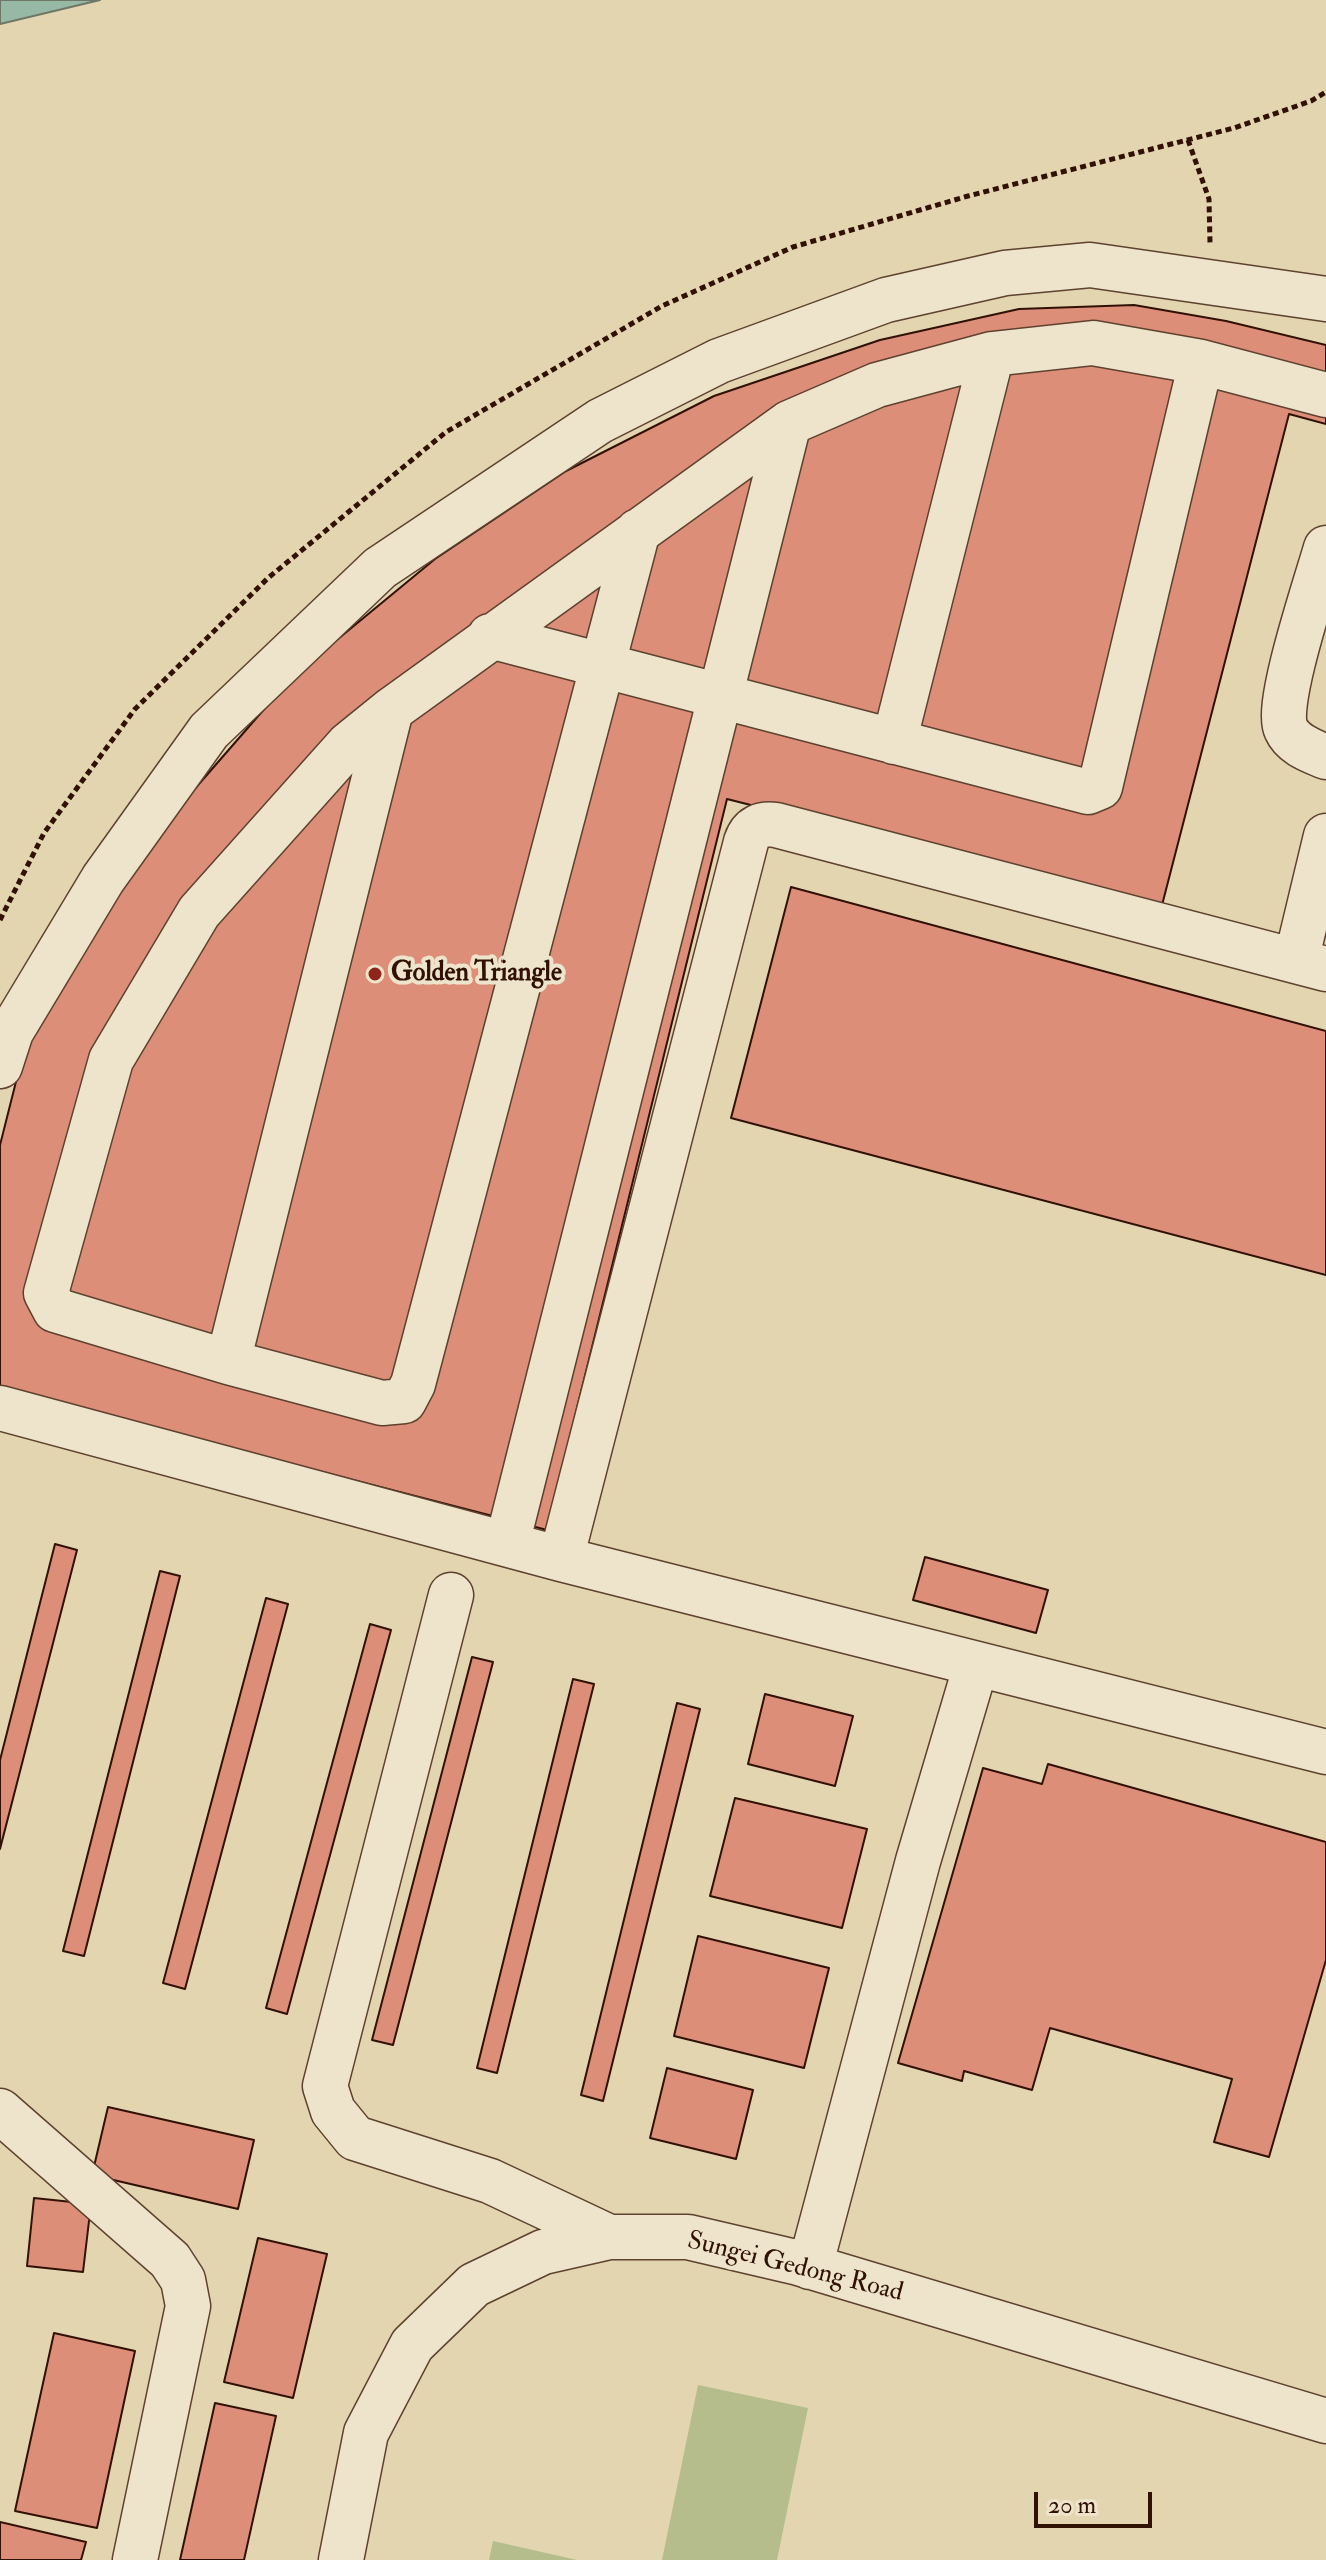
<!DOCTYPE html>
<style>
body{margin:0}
#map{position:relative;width:1326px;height:2560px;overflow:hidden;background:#e3d5af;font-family:"IM FELL Double Pica",serif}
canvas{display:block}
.scale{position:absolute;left:1034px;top:2492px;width:118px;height:36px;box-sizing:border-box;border:4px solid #311104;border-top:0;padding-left:10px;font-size:24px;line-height:28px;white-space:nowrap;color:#311104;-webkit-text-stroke:6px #ede4cb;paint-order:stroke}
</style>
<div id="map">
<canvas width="1326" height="2560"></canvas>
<div class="scale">20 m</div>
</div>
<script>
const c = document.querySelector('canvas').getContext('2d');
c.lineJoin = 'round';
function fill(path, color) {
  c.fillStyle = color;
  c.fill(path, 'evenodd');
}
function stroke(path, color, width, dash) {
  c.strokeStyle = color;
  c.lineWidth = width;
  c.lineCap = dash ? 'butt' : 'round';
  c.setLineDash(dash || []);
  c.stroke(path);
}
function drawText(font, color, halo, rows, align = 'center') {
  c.font = font + ' "IM FELL Double Pica",serif';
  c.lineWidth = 8;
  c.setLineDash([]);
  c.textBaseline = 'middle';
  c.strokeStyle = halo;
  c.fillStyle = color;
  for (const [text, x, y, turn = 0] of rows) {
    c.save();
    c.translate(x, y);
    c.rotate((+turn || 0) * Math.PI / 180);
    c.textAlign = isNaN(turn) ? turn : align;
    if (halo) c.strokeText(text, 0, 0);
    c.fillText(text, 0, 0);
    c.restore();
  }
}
const green = new Path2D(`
 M698 2385 808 2408 777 2560H662Z
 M493 2541 577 2560H489Z`);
const water = new Path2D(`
 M0 0H100L0 24Z`);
const building = new Path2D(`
 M1134 305 1226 321 1326 345V424L1289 414 1161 909 727 799 547 1530 0 1389V1145L27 1038 138 854 293 676 435 559 566 471 714 396 880 340 1019 309Z
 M791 887 1326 1031V1275L731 1118Z
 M55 1544 77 1550 0 1849V1760Z
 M925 1557 1048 1590 1036 1633 913 1600Z
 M160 1571 180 1576 84 1956 63 1951Z
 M266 1598 288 1604 185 1989 163 1983Z
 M370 1624 391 1630 287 2014 266 2008Z
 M472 1657 493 1662 393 2045 372 2040Z
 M573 1679 594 1684 497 2073 477 2068Z
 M765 1694 853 1716 835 1786 748 1764Z
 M677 1703 700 1709 603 2101 581 2095Z
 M1048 1764 1326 1842V1960L1269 2157 1214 2142 1232 2079 1050 2028 1032 2090 964 2071 962 2081 898 2063 983 1768 1042 1784Z
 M735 1798 867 1829 842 1928 710 1896Z
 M698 1936 829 1968 804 2068 674 2036Z
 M667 2068 753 2090 736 2159 650 2138Z
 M108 2107 254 2140 238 2209 92 2175Z
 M34 2198 91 2204 83 2272 27 2266Z
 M258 2238 327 2254 293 2398 224 2382Z
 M54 2333 135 2351 97 2528 15 2511Z
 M215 2403 276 2416 244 2560H180Z
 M0 2522 86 2542 81 2560H0Z`);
const path = new Path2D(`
 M1188 140 1209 199 1210 243
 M0 920 44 833 135 709 268 578 446 432 662 306 793 247 968 196 1234 128 1311 101 1326 92`);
const minor = new Path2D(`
 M638 531 413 1384 404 1401 382 1403 228 1362 55 1310 46 1293 111 1060 199 912 349 744 391 710 789 423
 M1326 548C1317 580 1274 706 1286 729 1293 745 1312 751 1326 757
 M490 636 1088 792 1100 787 1201 362
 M894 742 992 354
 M1296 961 1326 836
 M0 1066 11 1032 103 879 209 731 380 568 600 421 719 361 886 300 1005 273 1090 265 1326 299
 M228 1362 391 710
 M0 1408 561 1559 1326 1752
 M507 1544 789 423 877 385 992 354 1093 343 1201 362 1326 395
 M561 1559 746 842C751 827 761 823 776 825L1326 969
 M451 1595 325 2086 333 2111 355 2138 490 2181 609 2237
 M0 2111 170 2260 183 2280 188 2306 135 2560
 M810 2267 918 1861 976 1665
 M341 2560 366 2433 412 2345 474 2285 543 2252 609 2237H688L795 2262 1326 2421`);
const markers = [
 [375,974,8,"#8f2418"]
];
const poiNames = [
 ["Golden Triangle",391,974]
];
const streetNames = [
 ["Sungei Gedong Road",795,2268,14]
];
fill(green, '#b4bd8b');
fill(water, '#96b9a6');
stroke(water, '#6e7665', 2);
fill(building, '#dc8e79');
stroke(building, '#311104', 2);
stroke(minor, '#5e422f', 47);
stroke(path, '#311104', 5, [6, 4]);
stroke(minor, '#ede4cb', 44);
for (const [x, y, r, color] of markers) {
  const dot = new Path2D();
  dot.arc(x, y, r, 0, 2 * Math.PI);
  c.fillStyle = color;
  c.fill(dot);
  stroke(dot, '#ede4cb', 3);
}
drawText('bold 26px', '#311104', '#ede4cb', poiNames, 'left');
drawText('26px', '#311104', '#ede4cb', streetNames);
</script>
